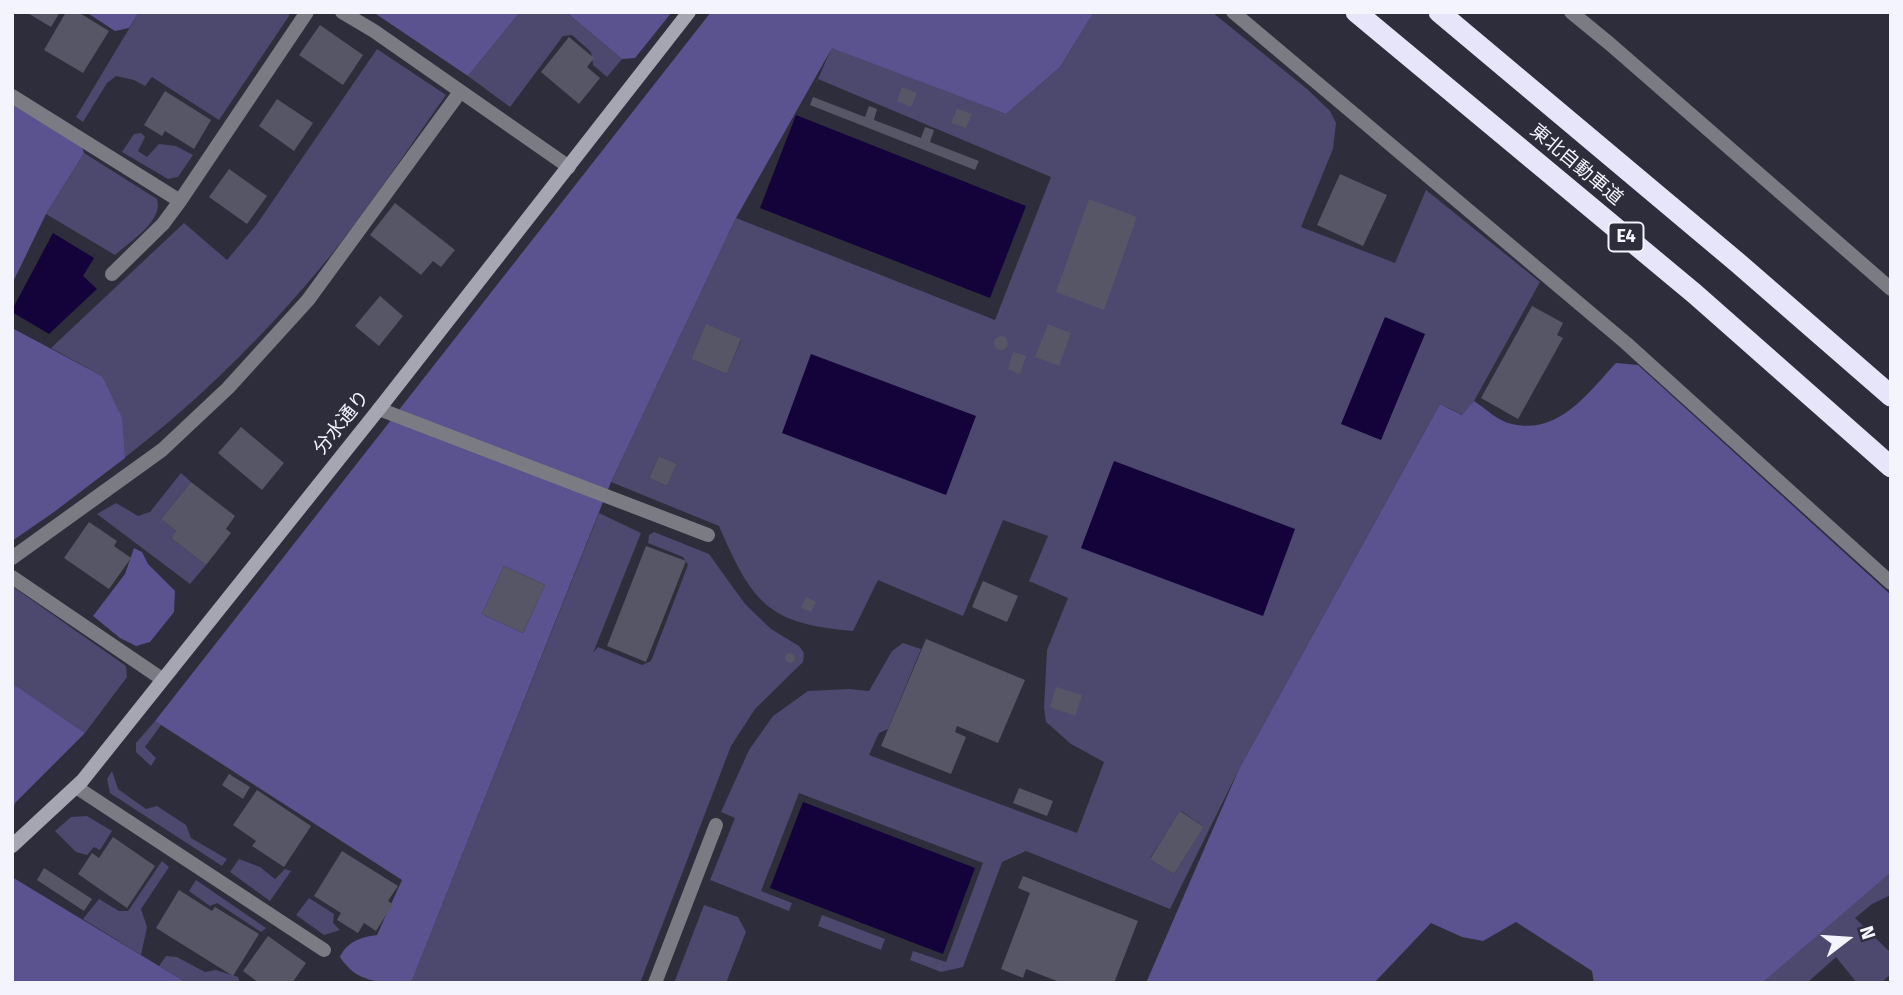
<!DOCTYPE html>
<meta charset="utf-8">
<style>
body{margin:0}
#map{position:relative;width:1903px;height:995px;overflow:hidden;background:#2e2d3b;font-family:"Fira Sans",sans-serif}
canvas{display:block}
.frame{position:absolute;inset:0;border:14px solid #f4f4fe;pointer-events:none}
.north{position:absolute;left:1812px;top:904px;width:70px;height:70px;-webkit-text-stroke:5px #2e2d3b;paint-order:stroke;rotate:73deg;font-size:19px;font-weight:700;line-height:28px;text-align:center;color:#f4f4fe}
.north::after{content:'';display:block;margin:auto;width:24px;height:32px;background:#f4f4fe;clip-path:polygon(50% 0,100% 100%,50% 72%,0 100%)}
</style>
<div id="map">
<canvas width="1903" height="995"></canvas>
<div class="frame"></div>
<div class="north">N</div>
</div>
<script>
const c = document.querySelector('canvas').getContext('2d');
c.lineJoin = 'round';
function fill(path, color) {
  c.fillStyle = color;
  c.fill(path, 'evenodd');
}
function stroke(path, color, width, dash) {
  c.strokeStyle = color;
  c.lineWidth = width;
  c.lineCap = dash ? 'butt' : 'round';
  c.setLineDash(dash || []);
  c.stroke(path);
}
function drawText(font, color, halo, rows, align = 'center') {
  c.font = font + ' "Fira Sans","Noto Sans JP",sans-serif';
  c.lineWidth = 5;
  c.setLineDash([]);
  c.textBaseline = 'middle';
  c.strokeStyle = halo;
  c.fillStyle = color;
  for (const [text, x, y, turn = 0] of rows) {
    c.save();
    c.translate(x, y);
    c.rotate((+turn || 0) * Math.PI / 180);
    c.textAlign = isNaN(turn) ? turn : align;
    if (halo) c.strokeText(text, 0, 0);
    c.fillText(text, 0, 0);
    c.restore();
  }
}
const green = new Path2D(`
 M139 12H289V16L219 120 152 77 145 86 134 80 116 76 107 83 83 122 76 117Z
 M520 12H566L622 59 607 77 593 65 591 52 572 35 563 36 510 107 468 76Z
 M1094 12H1212L1307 89 1330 111 1336 123 1333 149 1301 227 1395 263 1426 190 1540 282 1474 401 1463 415 1440 404 1239 769 1170 909 1026 851 1002 862 963 967 941 972 910 960 913 951 946 962 983 863 799 793 761 891 792 903 789 911 710 880 735 818 721 812 749 750 773 716 808 691 849 689 869 691 892 651 903 643 921 649 888 729 879 733 869 755 1077 833 1104 762 1071 744 1046 722 1044 708 1047 650 1068 598 1029 581 1048 536 1003 520 963 616 878 580 853 631C767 624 752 602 719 526L611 482 736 218 995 320 1051 177 818 79 832 47 1006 114 1060 67ZM706 325 741 340 727 374 691 359ZM659 456 677 464 667 486 649 478ZM1181 811 1204 827 1174 874 1150 858Z
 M377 49 446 95C408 149 371 204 331 255 270 330 200 400 123 459L102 376 51 348 184 223 227 260 257 224Z
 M141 133 145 137 138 151 147 157 159 144 176 146 193 155 178 177 168 179 122 152 134 134Z
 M84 153 157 199C164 221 129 242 115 255L46 214Z
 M181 473 191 482 161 519 176 531 171 538 206 565 190 584 97 514 116 503 138 516 150 512Z
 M599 513 641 533 593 653 598 647 642 665 651 661 688 565 683 557 648 543 649 535 654 532 709 554 745 604 771 629 799 646 804 653 803 662 755 709 731 746 640 983H411Z
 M12 586 126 666 127 677 85 733 12 683Z
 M155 721 161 725 145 747 156 758 151 766 136 752V743Z
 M112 771 118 789 146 809 157 806 186 825 191 838 227 859 222 866 110 793 107 779Z
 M87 816 112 831 100 850 94 847 87 855 76 852 55 831 71 817Z
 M239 859 260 867 275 879 285 869 291 871 270 901 230 872Z
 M162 861 169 867 141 909 147 927 141 955 83 919 99 899 119 911H128Z
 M1891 869V895L1872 904 1855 918 1891 953V974L1881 983H1857L1836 957 1807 983H1762Z
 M196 880 266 928 261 932 217 903 210 906 189 891Z
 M309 898 334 914 333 923 340 930 324 935 296 915Z
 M704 905 738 917 746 932 726 983H674Z
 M822 915 885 939 881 950 818 926Z
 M166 956 177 957 205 972 216 970 238 977 240 983H187L159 966Z`);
const forest = new Path2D(`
 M86 12H139L129 28 115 31Z
 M373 12H520L468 76Z
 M566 12H672L635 58 622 59Z
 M711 12H1094L1060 67 1006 114 832 48 736 218 611 482 411 983C383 983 357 984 340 957 347 942 360 937 377 935L402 880 155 721ZM504 566 545 585 523 633 482 614Z
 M12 100 81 144 84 153 46 214 12 284Z
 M12 328 102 376 122 418 125 458 54 512 12 541Z
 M1616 363 1638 365 1891 595V872L1762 983H1594L1592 971 1516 922 1483 941 1462 937 1431 923 1374 983H1146L1239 769 1440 404 1462 415 1474 401C1485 408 1499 422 1512 424 1559 435 1588 393 1616 363Z
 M134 548 142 552 148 564 175 591 174 612 150 642 136 646 120 638 93 616 125 574Z
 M12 683 85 733 15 803 12 812Z
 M12 877 187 983H12Z`);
const water = new Path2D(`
 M796 115 1026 206 990 298 760 208Z
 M53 233 94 258 83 276 97 289 49 334 12 312V310Z
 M1385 317 1425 334 1381 440 1341 424Z
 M811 354 976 416 946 495 782 433Z
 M1114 461 1295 529 1263 616 1081 548Z
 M803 802 975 868 943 954 770 888Z`);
const building = new Path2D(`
 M26 12H60L51 27Z
 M66 12H78L109 31 83 73 44 50Z
 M320 25 363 55 343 85 299 55Z
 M569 37 594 58 587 67 600 78 579 104 541 72Z
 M902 87 917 93 911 107 897 101Z
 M165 91 211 120 194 149 165 131 162 136 144 125Z
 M813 97 865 117 869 106 877 109 874 120 921 138 925 127 934 130 930 142 979 161 975 170 810 105Z
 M277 99 313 123 294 151 259 126Z
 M957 109 972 114 966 128 951 123Z
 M229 169 267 196 247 224 209 197Z
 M1340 174 1387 195 1363 246 1317 225Z
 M1089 199 1137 217 1104 310 1056 292Z
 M395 203 455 250 441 267 433 261 421 275 370 235Z
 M380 296 403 316 379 346 355 326Z
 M1532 306 1563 323 1557 335 1563 338 1518 419 1481 398Z
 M706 324 741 339 727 374 691 359Z
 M1048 324 1071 333 1059 366 1035 357Z
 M994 343a7 7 0 1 1 14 0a7 7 0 1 1-14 0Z
 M1013 352 1026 356 1020 374 1008 369Z
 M241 427 284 463 262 490 218 453Z
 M659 456 677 464 667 486 649 478Z
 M191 482 235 516 226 529 231 533 206 565 171 538 176 531 161 519Z
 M89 522 117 541 114 546 131 558 109 589 64 558Z
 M646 546 686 561 646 662 607 646Z
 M504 566 545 585 523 633 482 614Z
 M983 581 1018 596 1007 622 972 607Z
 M806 597 816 602 811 612 801 608Z
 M926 639 1025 680 998 743 957 726 955 732 966 737 951 774 881 746Z
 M785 658a5 5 0 1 1 10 0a5 5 0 1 1-10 0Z
 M1056 687 1082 695 1075 716 1050 707Z
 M229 774 250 787 243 799 222 785Z
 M1019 788 1053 801 1047 816 1013 803Z
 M257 790 311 826 284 867 252 846 256 841 233 825Z
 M1180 811 1204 827 1174 874 1150 859Z
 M113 837 155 866 127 908 78 874 92 853 99 858Z
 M342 851 398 886 388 901 393 904 376 931 364 923 358 933 337 920 341 913 314 896Z
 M44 868 92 899 84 911 37 880Z
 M1023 876 1138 921 1114 983H1062L1026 969 1023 978 1001 969 1030 893 1018 888Z
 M179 890 212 911 215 907 259 934 233 976 156 928Z
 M268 936 306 963 292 983H259L243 971Z`);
const lane = new Path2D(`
 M1571 12 1610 44 1891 289
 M12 96 180 201
 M112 274 163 224 180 201 307 12
 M379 409 708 535
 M12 558 162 450 228 388 308 300 460 92
 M76 787 324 950
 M655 983 716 825`);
const street = new Path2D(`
 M342 12 374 31 569 167
 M1233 12 1626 343 1891 583
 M12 577 162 679`);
const secondary = new Path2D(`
 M12 846 82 781 379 409 689 12`);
const highway = new Path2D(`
 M1356 12 1695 294 1891 467
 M1439 12 1738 263 1891 396`);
const shields = [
 [1626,237,35]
];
const shieldNames = [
 ["E4",1626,237]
];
const streetNames = [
 ["東北自動車道",1576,165,40],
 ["分水通り",342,423,-51]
];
fill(green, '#4c486e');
fill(forest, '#5a5390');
fill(water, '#14033a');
fill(building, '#575666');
stroke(lane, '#7b7b83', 14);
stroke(street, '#7b7b83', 14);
stroke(secondary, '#a6a6b2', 14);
stroke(highway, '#e6e5f9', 21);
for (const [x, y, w] of shields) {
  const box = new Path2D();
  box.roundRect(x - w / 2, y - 14.5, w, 29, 5);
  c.fillStyle = '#2e2d3b';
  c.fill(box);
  stroke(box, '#f4f4fe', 2);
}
drawText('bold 18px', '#f4f4fe', null, shieldNames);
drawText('19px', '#f4f4fe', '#2e2d3b', streetNames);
</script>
